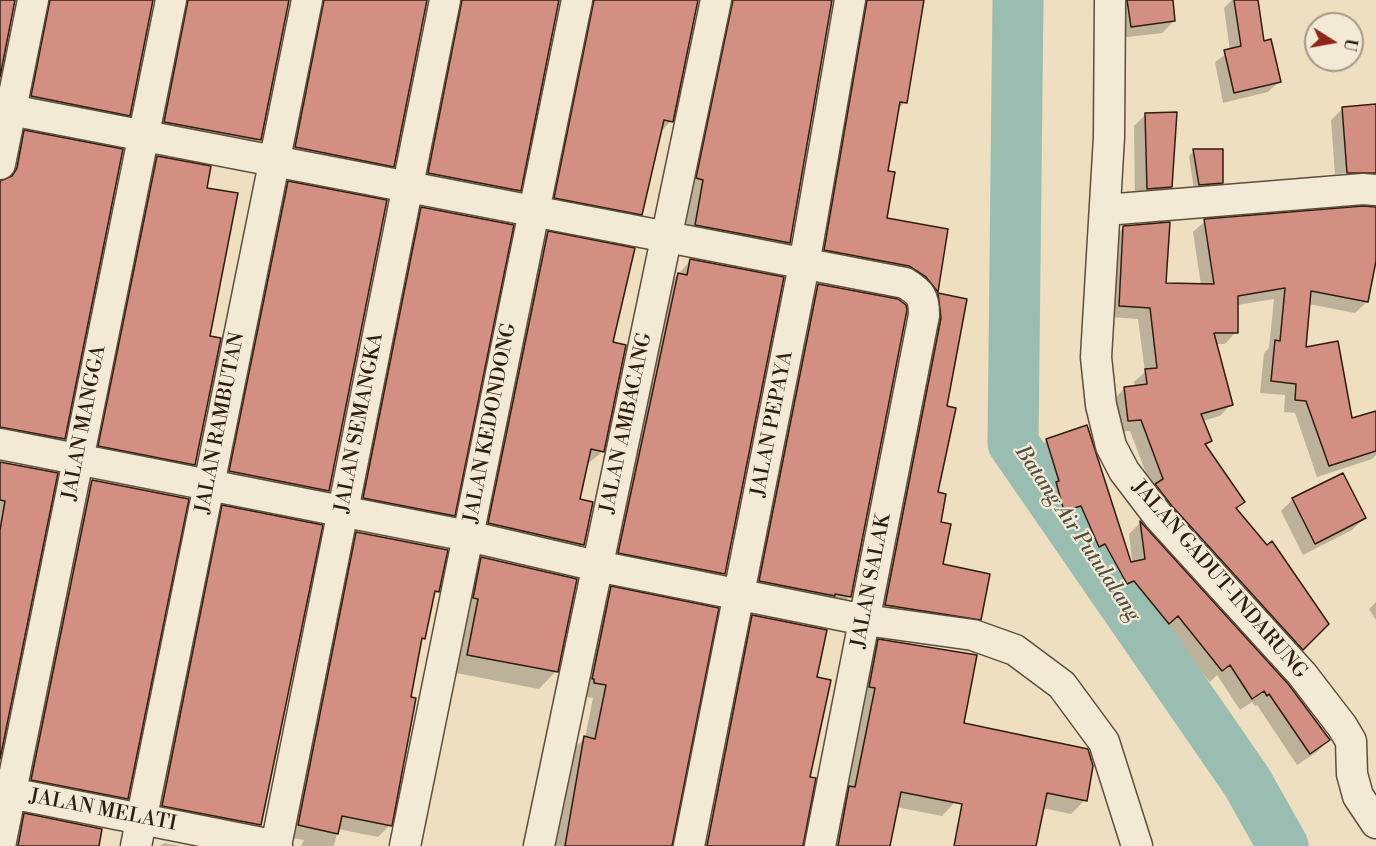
<!DOCTYPE html>
<style>
body{margin:0}
#map{position:relative;width:1376px;height:846px;overflow:hidden;background:#eddfc0;font-family:"Libre Bodoni",serif}
canvas{display:block}
.north{position:absolute;left:1304px;top:12px;width:60px;height:60px;box-sizing:border-box;background:#f3ead6;border:2px solid #a59886;border-radius:50%;rotate:101deg;font-size:16px;font-weight:700;line-height:24px;text-align:center;color:#2f1d0f}
.north::after{content:'';display:block;margin:auto;width:21px;height:27px;background:#8f2418;clip-path:polygon(50% 0,100% 100%,50% 72%,0 100%)}
</style>
<div id="map">
<canvas width="1376" height="846"></canvas>
<div class="north">U</div>
</div>
<script>
const c = document.querySelector('canvas').getContext('2d');
c.lineJoin = 'round';
function fill(path, color) {
  c.fillStyle = color;
  c.fill(path, 'evenodd');
}
function stroke(path, color, width, dash) {
  c.strokeStyle = color;
  c.lineWidth = width;
  c.lineCap = dash ? 'butt' : 'round';
  c.setLineDash(dash || []);
  c.stroke(path);
}
function drawText(font, color, halo, rows, align = 'center') {
  c.font = font + ' "Libre Bodoni",serif';
  c.lineWidth = 4.5;
  c.setLineDash([]);
  c.textBaseline = 'middle';
  c.strokeStyle = halo;
  c.fillStyle = color;
  for (const [text, x, y, turn = 0] of rows) {
    c.save();
    c.translate(x, y);
    c.rotate((+turn || 0) * Math.PI / 180);
    c.textAlign = isNaN(turn) ? turn : align;
    if (halo) c.strokeText(text, 0, 0);
    c.fillText(text, 0, 0);
    c.restore();
  }
}
const shadow = new Path2D(`
 M32 0H152L129 115 116 128 19 109Z
 M170 0H288L260 139 247 152 152 134Z
 M303 0H426L393 166 380 179 283 160Z
 M441 0H558L519 190 507 203 416 186Z
 M573 0H697L671 121 659 134 641 214 628 227 543 210Z
 M712 0H831L789 243 776 255 683 237 692 192 685 191Z
 M846 0H923L905 102 897 110 886 172 885 219 947 230 936 291 924 303 812 262Z
 M1114 0H1171L1174 21 1162 33 1119 38Z
 M1232 0H1256L1263 43 1279 82 1268 92 1223 103 1215 62 1230 51 1224 8Z
 M1376 106V171L1335 174 1331 120 1343 108Z
 M1146 114 1171 187 1159 199 1135 200 1134 126Z
 M25 132 63 438 51 451 0 441V182H5L12 145Z
 M1194 151 1222 182 1216 188 1194 190 1189 156Z
 M158 158 206 189 208 337 194 464 182 476 87 457 146 169Z
 M288 183 328 490 316 502 218 483 277 195Z
 M1376 208V253L1367 302 1355 313 1309 304 1304 349 1351 420 1376 424V455L1372 459 1317 477 1295 413 1284 412 1285 395 1260 393 1264 353 1269 348 1274 299 1237 305 1236 332 1225 344H1215L1231 404 1220 416 1202 421 1210 441 1205 446 1243 502 1235 510 1327 624 1291 660 1152 489 1130 431 1117 432 1113 400 1125 388 1135 387 1134 382 1145 372 1138 319 1108 317 1112 239 1124 227 1164 284 1201 285 1193 232 1205 221Z
 M422 209 453 515 441 527 352 509 410 221Z
 M548 233 611 344 602 452 586 465 578 500 583 545 569 558 475 536 534 247Z
 M690 261 724 573 710 587 605 566 665 289Z
 M818 285 850 596 838 608 748 592 807 297Z
 M938 294 966 300 945 407 937 493 941 565 980 619 966 632 872 619 925 308Z
 M1047 440 1133 569 1129 534 1140 523 1288 686 1328 740 1317 752 1297 765 1257 705 1255 706 1252 702 1240 710 1217 675 1210 682 1165 627 1156 634 1122 591 1114 594 1093 555 1087 558 1069 517 1052 522 1044 495 1047 492 1035 452Z
 M0 463 56 474 0 751Z
 M92 481 127 798 115 810 20 791 80 493Z
 M1293 499 1364 518 1352 530 1303 555 1281 511Z
 M223 507 260 825 248 836 151 817 211 519Z
 M357 533 438 591 433 596 424 638 420 642 390 825 378 837 338 829 334 846H301L304 840 287 837 345 545Z
 M482 558 556 671 539 689 451 672 464 576Z
 M611 588 671 846H550L570 752 585 738 593 698 581 696 598 602Z
 M1376 602V620L1369 609Z
 M753 617 815 678 802 846H696L739 630Z
 M879 641 962 724 1085 800 1071 814 1042 808 1034 846H965V778L955 802 942 816 896 807 889 846H826L865 655Z
 M25 815 97 846H8L12 828Z
 M164 843 181 846H160Z`);
const river = new Path2D(`
 M1018 0 1013 443 1247 782 1283 846`);
const building = new Path2D(`
 M0 0H15L0 77Z
 M50 0H153L130 116 31 96Z
 M188 0H289L261 140 164 122Z
 M324 0H427L394 167 295 147Z
 M462 0H559L521 191 428 173Z
 M594 0H698L673 122 664 120 642 215 554 198Z
 M733 0H832L790 243 695 225 703 180 696 178Z
 M867 0H924L907 103 900 102 888 171 895 172 887 218 948 229 938 292 926 277 909 266 824 250Z
 M1127 0H1173L1175 21 1131 27Z
 M1234 0H1258L1264 41 1271 39 1281 82 1234 93 1224 50 1241 46Z
 M1376 104V173H1347L1342 107Z
 M1177 112 1172 187 1147 189 1145 113Z
 M24 130 123 149 65 439 0 427V181L12 176 17 168Z
 M1193 149H1223V183L1199 185Z
 M157 156 211 166 207 188 238 193 210 336 221 338 195 465 98 446Z
 M288 181 387 200 329 491 229 471Z
 M1363 206 1376 207V261L1368 302 1311 291 1306 347 1338 341 1352 418 1376 411V451L1329 466 1306 401 1295 400 1296 384 1271 381 1275 340 1280 341 1285 288 1238 296V333H1214L1233 405 1201 414 1212 441 1205 444 1245 502 1236 508 1267 545 1272 541 1329 624 1303 650 1172 506 1155 484 1163 479 1141 420 1128 421 1124 387 1147 384 1145 369 1157 368 1150 308 1119 306 1123 226 1170 222 1166 283 1214 284 1204 219Z
 M421 207 514 225 455 516 363 498Z
 M548 231 635 248 613 342 626 345 604 452 591 449 580 499 593 502 584 545 488 523Z
 M690 259 784 277 725 574 618 553 678 273 687 275Z
 M818 284 898 299 906 305 907 310 851 597 835 594V596L759 581Z
 M938 293 967 299 947 406 956 408 938 492 946 494 941 522 951 524 943 564 990 574 981 620 885 605 941 318Z
 M1087 425 1131 562 1145 559 1140 521 1289 685 1330 740 1310 754 1269 694 1267 696 1264 691 1252 699 1230 665 1222 671 1178 616 1169 624 1134 581 1127 584 1105 544 1099 547 1081 506 1064 511 1056 482 1059 481 1046 439Z
 M0 462 58 473 0 759V530L5 501 0 500Z
 M1343 473 1366 518 1315 544 1292 498Z
 M92 480 189 499 128 799 31 780Z
 M222 505 323 525 261 825 162 806Z
 M356 532 448 550 439 592 435 591 425 639 422 638 411 697 416 698 392 826 342 816 338 834 298 825Z
 M481 557 577 579 558 672 467 655 478 599 473 598Z
 M611 586 719 608 672 846H565L584 736 595 739 606 685 594 683V679H592Z
 M752 615 827 630 817 677 831 680 810 777 816 778 803 846H707Z
 M878 639 977 655 964 723 1088 749 1093 766 1087 801 1047 793 1036 846H954L962 804 901 792 890 846H838L849 786 855 787 875 688 869 687Z
 M24 813 102 829 99 846H18Z`);
const minor = new Path2D(`
 M1110 0 1109 137 1096 357 1101 405 1111 446 1124 471 1159 517 1302 674 1342 726 1351 741 1352 774 1358 796 1376 823
 M0 108 905 283C921 293 924 297 924 315L820 846
 M0 164 33 0
 M1105 210 1363 189 1376 190
 M0 444 468 536 597 566 865 620 973 635 1015 650 1062 685 1104 742 1137 846
 M0 791 277 846
 M0 846 171 0
 M136 846 307 0
 M276 846 445 0
 M405 846 577 0
 M539 846 716 0
 M689 846 804 265 850 0`);
const streetNames = [
 ["JALAN MANGGA",85,423,-79],
 ["JALAN RAMBUTAN",221,423,-79],
 ["JALAN SEMANGKA",360,423,-79],
 ["JALAN KEDONDONG",491,423,-79],
 ["JALAN AMBACANG",627,423,-78],
 ["JALAN PEPAYA",773,424,-79],
 ["JALAN GADUT-INDARUNG",1219,580,49],
 ["JALAN SALAK",872,581,-79],
 ["JALAN MELATI",103,811,11]
];
const waterNames = [
 ["Batang Air Putulalang",1077,534,56]
];
fill(shadow, '#0003');
stroke(river, '#99bdb0', 51);
fill(building, '#d28f82');
stroke(building, '#2f1d0f', 1.5);
stroke(minor, '#5e4e3b', 33);
stroke(minor, '#f3ead6', 30);
drawText('20px', '#2f1d0f', '#f3ead6', streetNames);
drawText('italic 21px', '#4f4d3f', '#f3ead6', waterNames);
</script>
